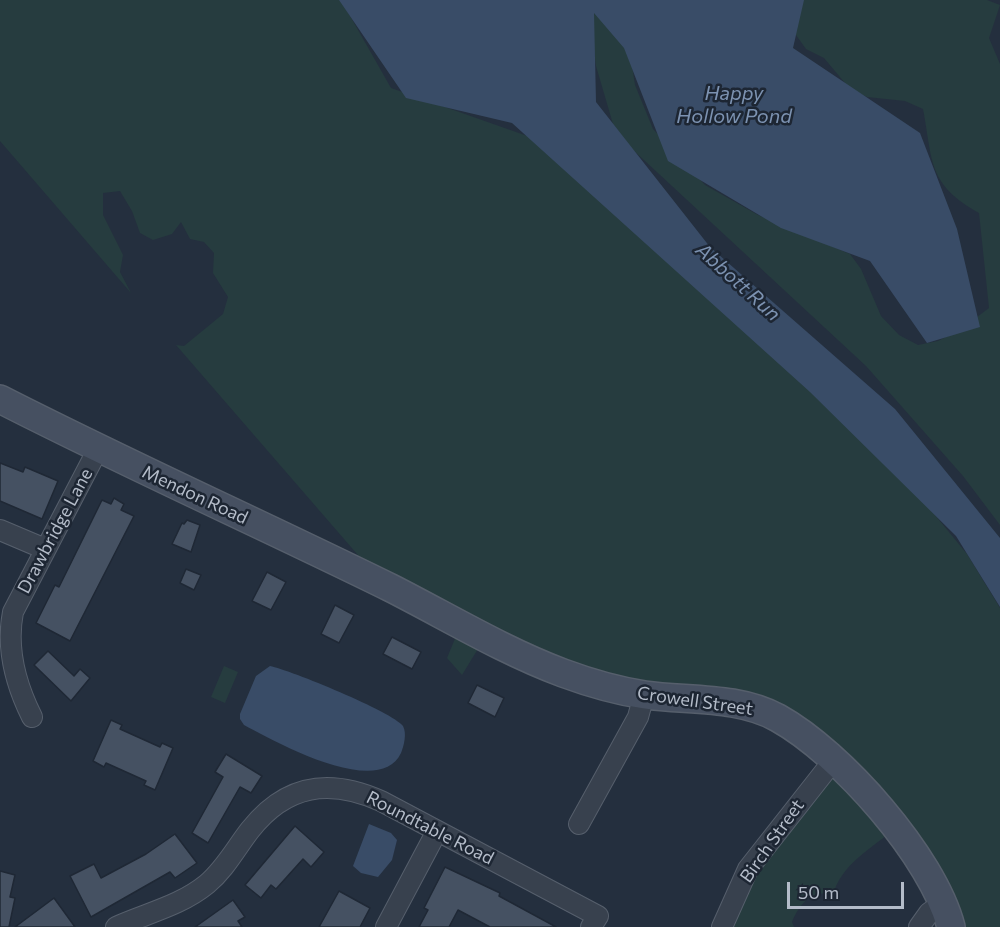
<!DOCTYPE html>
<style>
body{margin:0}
#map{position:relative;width:1000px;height:927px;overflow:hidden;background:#242f3e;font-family:Commissioner,sans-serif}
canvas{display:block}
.scale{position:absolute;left:787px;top:882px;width:117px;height:27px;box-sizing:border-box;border:3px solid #b4bcc9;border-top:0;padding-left:8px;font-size:18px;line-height:21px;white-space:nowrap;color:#b4bcc9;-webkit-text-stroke:4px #1d2633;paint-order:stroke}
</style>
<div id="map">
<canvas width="1000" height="927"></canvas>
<div class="scale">50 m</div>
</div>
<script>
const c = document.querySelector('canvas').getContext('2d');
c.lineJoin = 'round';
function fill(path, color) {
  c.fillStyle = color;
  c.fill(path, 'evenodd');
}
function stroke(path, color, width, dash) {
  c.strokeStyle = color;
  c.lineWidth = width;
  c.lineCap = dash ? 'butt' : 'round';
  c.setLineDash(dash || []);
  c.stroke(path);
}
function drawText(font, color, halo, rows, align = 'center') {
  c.font = font + ' Commissioner,sans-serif';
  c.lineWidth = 5;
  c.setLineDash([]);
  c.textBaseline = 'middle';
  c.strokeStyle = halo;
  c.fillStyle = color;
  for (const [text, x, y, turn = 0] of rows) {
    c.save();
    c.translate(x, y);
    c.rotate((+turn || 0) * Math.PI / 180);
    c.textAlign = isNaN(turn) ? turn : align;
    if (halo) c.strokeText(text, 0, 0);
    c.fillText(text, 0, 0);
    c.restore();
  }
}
const green = new Path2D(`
 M0 0H341L391 88 533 138 893 464 967 554 1000 608V927H951L895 829C873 847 839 866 833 896 813 887 799 905 792 922L794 927H721L821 758 803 735 647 693 484 639 462 675 447 658 461 624 383 584 176 345 184 346 223 314 228 297 213 273 214 253 204 242 190 239 181 222 172 234 153 240 140 233 132 211 120 191 103 193V215L123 255 120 272 131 293 0 141Z
 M613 0 631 59 635 85 653 129 705 185 758 215 850 254 861 269 881 316 899 335 918 345 938 341 961 329 989 308 979 213C927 184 933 161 923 109L905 101 867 97 850 89 824 58 806 49 796 35 793 13 798 0H987L1000 5 989 38 1000 64V525L963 476 866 366 631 148 613 124 596 66 587 6Z
 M224 666 238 672 225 703 211 697Z`);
const water = new Path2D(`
 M339 0H804L793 48 920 133 957 229 980 327 927 343 870 261 781 228 668 161 624 48 594 13 596 102 710 247 895 409 1000 538V607L956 536 810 392 512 123 406 98Z
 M270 666C290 670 393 712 403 726 407 733 404 746 401 753 379 800 274 741 244 725L240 719V714L256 676Z
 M369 824 391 833 397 840 392 860 378 877 361 873 353 866Z`);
const building = new Path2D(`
 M0 463 23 472 25 467 58 481 42 519 0 501Z
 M114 498 124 504 121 510 134 516 70 641 36 623 55 585 59 587 102 500 111 504Z
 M187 520 200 525 191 552 172 544 182 523 184 524Z
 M186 569 201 575 194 590 180 583Z
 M267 572 286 582 271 610 252 601Z
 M335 605 354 615 339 643 321 634Z
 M392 637 421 652 412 669 383 654Z
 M48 651 74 676 80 669 90 678 71 701 34 665Z
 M477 685 504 698 495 717 468 703Z
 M111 720 122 725 120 729 160 747 162 743 173 748 155 790 144 785 146 781 106 763 104 767 93 761Z
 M226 754 262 776 251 793 240 787 208 843 192 833 223 777 215 772Z
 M295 826 324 852 311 867 303 859 276 889 271 885 261 898 245 885Z
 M175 834 197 863 175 878 170 872 91 917 70 876 94 864 101 878 146 854Z
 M445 867 500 893 499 896 556 927H490L458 910 449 927H419L428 910 424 908Z
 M0 871 15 875 10 897 15 898 9 927H0Z
 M339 891 370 908 360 927H319Z
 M54 898 75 927H15Z
 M233 900 245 917 238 921 242 927H195Z`);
const street = new Path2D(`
 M0 530 45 549
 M32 717C16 685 6 648 13 612L98 449
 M579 824 638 717 644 695
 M116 927C147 913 180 906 207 884 225 869 236 848 250 830 286 784 330 778 381 801L598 916 591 927
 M386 927 437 831
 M722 927 748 869 833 761
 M919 927 929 913 943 903`);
const secondary = new Path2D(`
 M0 399C129 465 261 524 391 588 448 617 504 651 563 673 590 683 618 691 645 695 689 701 738 696 778 718 841 753 933 857 951 927`);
const streetNames = [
 ["Mendon Road",195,495,25],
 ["Drawbridge Lane",55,531,-62],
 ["Crowell Street",695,701,8],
 ["Roundtable Road",430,828,27],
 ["Birch Street",772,841,-55]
];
const waterNames = [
 ["Happy",734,93],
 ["Hollow Pond",734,116],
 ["Abbott Run",738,282,42]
];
fill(green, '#263c3f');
fill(water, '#394c67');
fill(building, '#455162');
stroke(building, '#1f2835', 1.5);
stroke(street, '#565f6c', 22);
stroke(secondary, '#565f6c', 30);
stroke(street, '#38414e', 20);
stroke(secondary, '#465061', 27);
drawText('18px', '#b4bcc9', '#1d2633', streetNames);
drawText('italic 20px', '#7c92b1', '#1d2633', waterNames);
</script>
